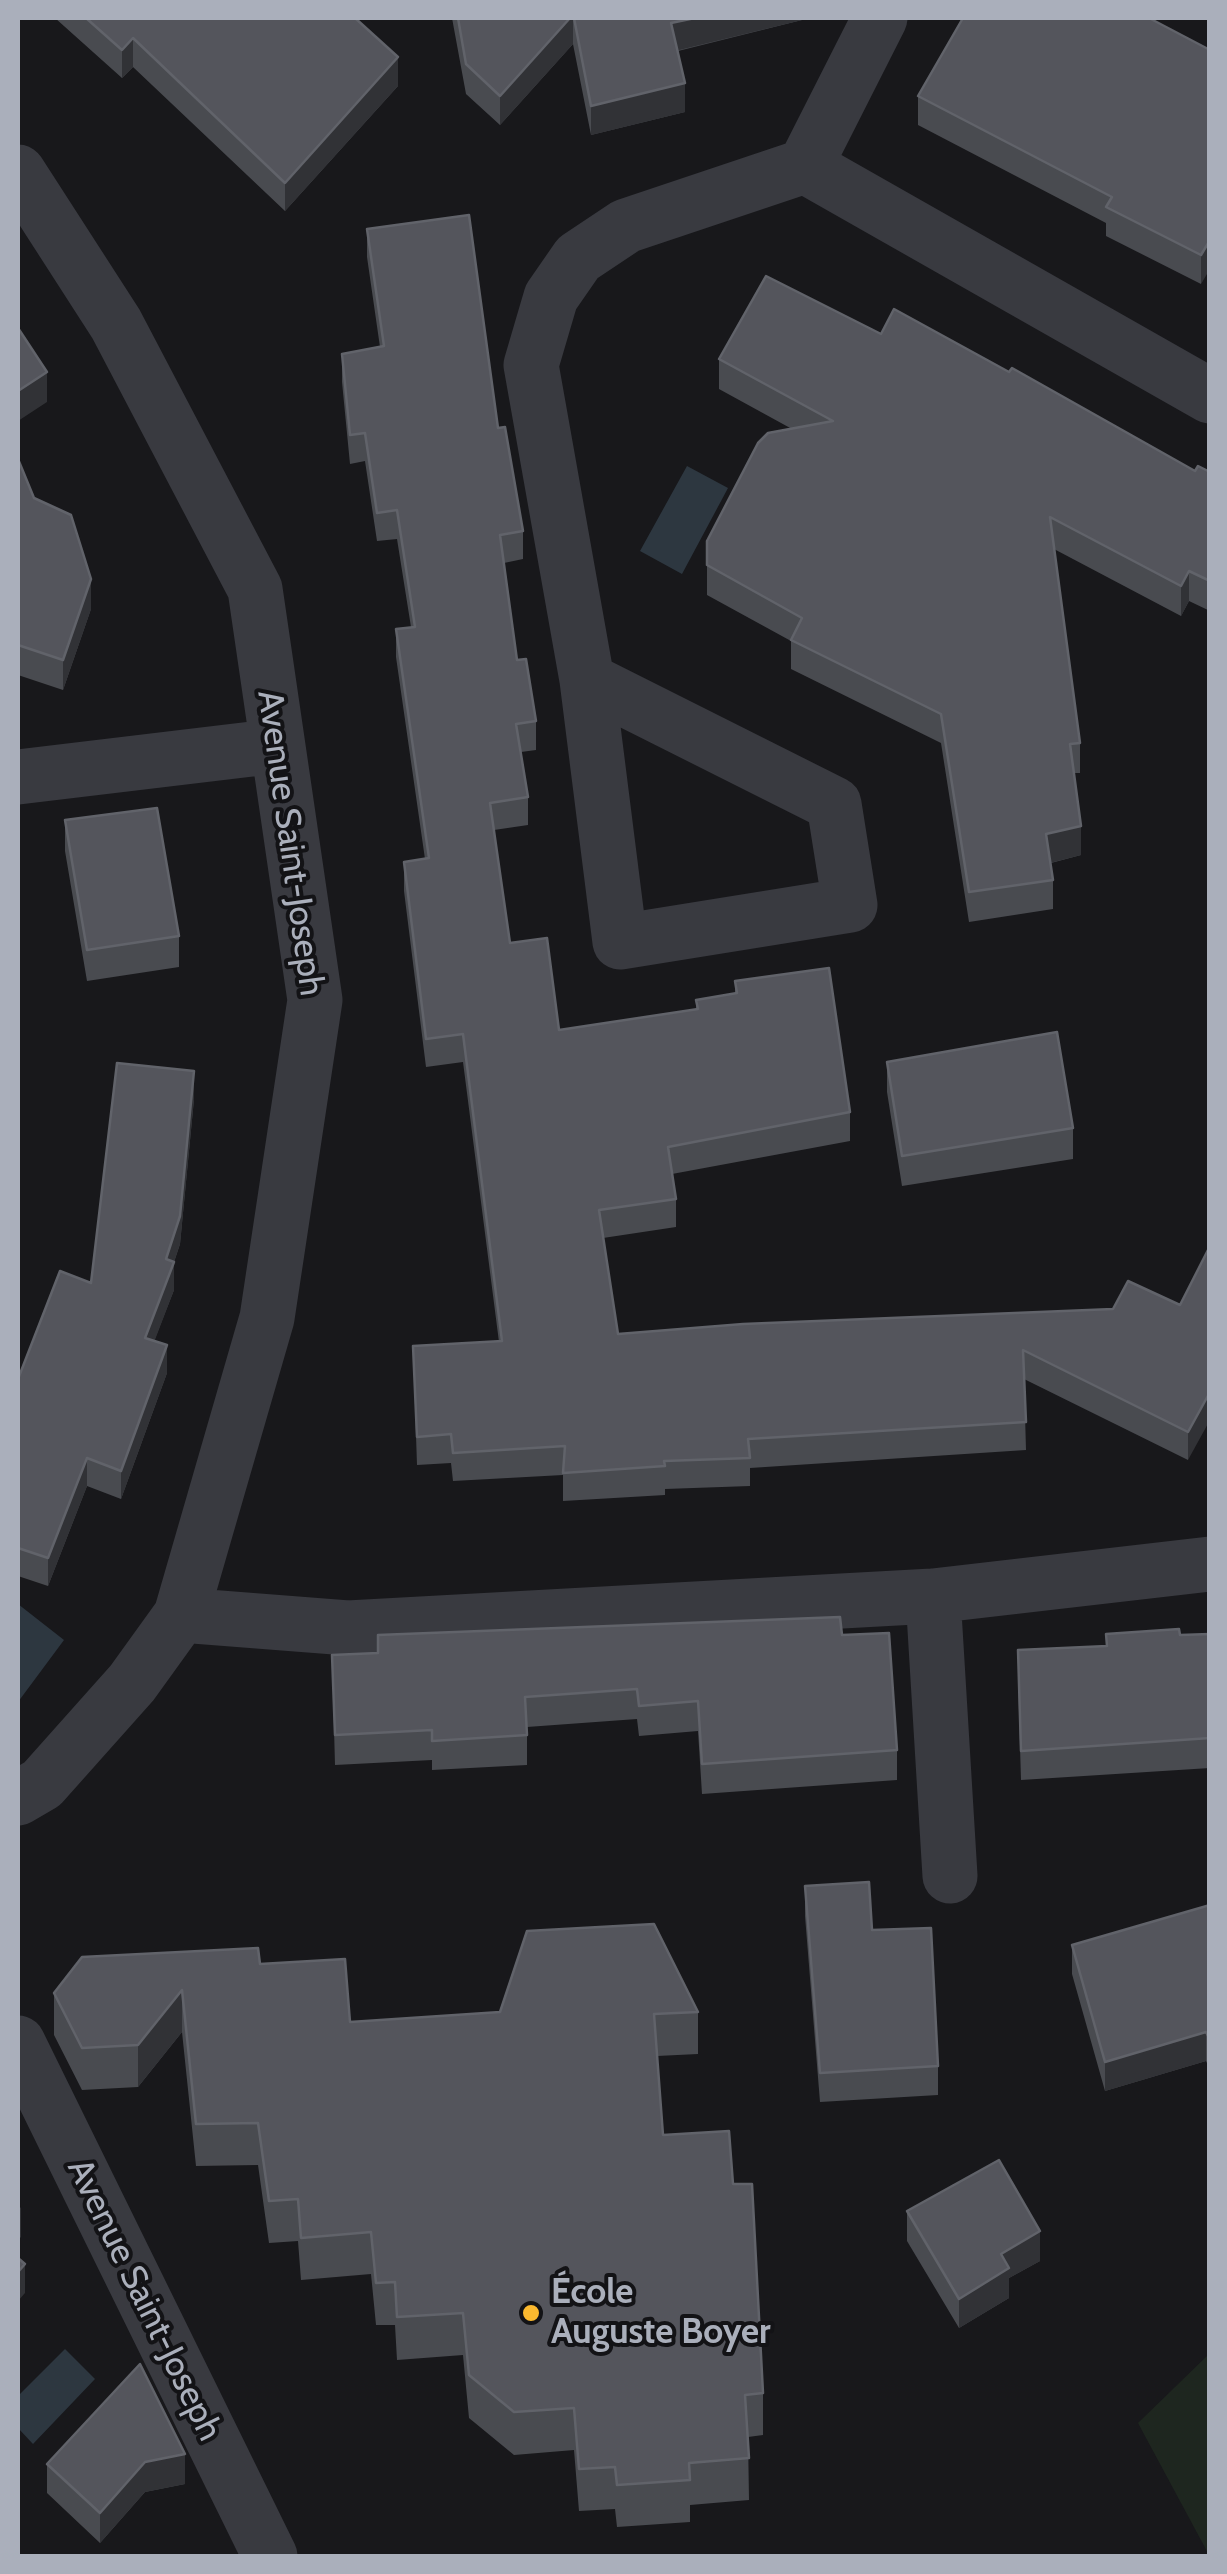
<!DOCTYPE html>
<meta charset="utf-8">
<style>
body{margin:0}
#map{position:relative;width:1227px;height:2574px;overflow:hidden;background:#18181b;font-family:Cabin,sans-serif}
canvas{display:block}
.frame{position:absolute;inset:0;border:20px solid #aaafbb;pointer-events:none}
</style>
<div id="map">
<canvas width="1227" height="2574"></canvas>
<div class="frame"></div>
</div>
<script>
const c = document.querySelector('canvas').getContext('2d');
c.lineJoin = 'round';
function fill(path, color) {
  c.fillStyle = color;
  c.fill(path, 'evenodd');
}
function stroke(path, color, width, dash) {
  c.strokeStyle = color;
  c.lineWidth = width;
  c.lineCap = dash ? 'butt' : 'round';
  c.setLineDash(dash || []);
  c.stroke(path);
}
function drawText(font, color, halo, rows, align = 'center') {
  c.font = font + ' Cabin,sans-serif';
  c.lineWidth = 8;
  c.setLineDash([]);
  c.textBaseline = 'middle';
  c.strokeStyle = halo;
  c.fillStyle = color;
  for (const [text, x, y, turn = 0] of rows) {
    c.save();
    c.translate(x, y);
    c.rotate((+turn || 0) * Math.PI / 180);
    c.textAlign = isNaN(turn) ? turn : align;
    if (halo) c.strokeText(text, 0, 0);
    c.fillText(text, 0, 0);
    c.restore();
  }
}
const green = new Path2D(`
 M1209 2354V2555L1138 2423Z`);
const water = new Path2D(`
 M687 466 728 488 682 574 640 551Z
 M18 1604 64 1640 18 1702Z
 M65 2349 95 2379 33 2444 18 2428V2396Z`);
const street = new Path2D(`
 M880 18 805 166 1210 396
 M18 172 116 324 255 589 315 1000 267 1318 181 1615 132 1683 42 1784 18 1798
 M587 680 834 804 850 905 620 942 587 680 531 365 551 297 578 258 626 226 805 166
 M18 777 277 746
 M933 1596 950 1876
 M181 1615 348 1628 933 1596 1210 1564
 M18 2043 270 2556`);
const wall = new Path2D(`
 M55 18H355L398 86 285 211 133 67 122 78Z
 M452 18H802V20L678 51 685 112 591 135 573 44 500 125 466 94Z
 M1210 50 1201 284 1106 236V223L918 125V96Z
 M367 229 498 428 523 531V559L504 563 517 660 536 721V750L521 752 528 797V825L494 830 510 943 559 1030 696 1010V1000L735 994V981L850 1112V1141L672 1174 676 1199V1227L603 1238 618 1334 1180 1305 1210 1246 1188 1460 1024 1379 1026 1450 750 1468V1486L665 1489V1495L563 1501V1475L453 1481 451 1463 417 1465 413 1346 499 1342 463 1062 426 1067 404 891V862L425 859 396 657V629L411 627 397 539 377 541 365 461 350 464 342 382V354L380 347 367 257Z
 M881 334 1009 372 1195 471 1210 472V611L1189 601 1181 616 1054 549 1080 743V773H1074L1081 855 1051 863 1053 880V909L969 922 941 743 791 669V641L707 595V541L792 429 719 389V359Z
 M18 459 34 498 91 609 63 690 18 675Z
 M65 820 179 936V967L87 981 65 851Z
 M887 1062 1073 1128V1159L902 1186 887 1092Z
 M194 1099 180 1244 174 1262V1290L154 1341 167 1373 121 1499 87 1486 48 1586 18 1576V1379L91 1283Z
 M1106 1634 1180 1635 1210 1634V1768L1021 1780 1018 1679 1106 1646Z
 M842 1635 897 1750V1780L702 1794 698 1731 639 1736 637 1719 527 1727V1765L432 1770V1760L335 1765 332 1655Z
 M805 1886 872 1930 938 2066V2095L820 2102 805 1916Z
 M1210 1905V2069L1206 2061 1105 2091 1072 1974V1945Z
 M260 1964 350 2022 698 2012V2054L657 2056 663 2135 733 2184 763 2393V2435L748 2437 749 2500 690 2505V2522L617 2527 615 2509 579 2511 574 2450 514 2455 469 2418 463 2355 397 2360 395 2325H376L371 2274 301 2280 298 2241 269 2243 258 2165 196 2166 182 2032 138 2087 82 2090 54 2035V1993Z
 M907 2211 1040 2261 1009 2278V2298L959 2328 907 2241Z
 M47 2464 185 2484 145 2492 100 2543 47 2493Z`);
const shadedWall = new Path2D(`
 M570 18H573V44L500 125V96Z
 M695 18H802V20L671 52V23Z
 M133 38V67L122 78V50Z
 M398 57V86L285 211V183Z
 M685 83V112L591 135V106Z
 M1210 240V269L1201 284V255Z
 M47 372V402L18 421V391Z
 M1189 571V601L1181 616V586Z
 M91 579V609L63 690V660Z
 M1081 826V855L1046 864V834Z
 M194 1071V1099L180 1244 173 1265 174 1262V1290L145 1366V1338L166 1259Z
 M167 1345V1373L121 1499V1471Z
 M1210 1392V1420L1188 1460V1432Z
 M87 1458V1486L48 1586V1558Z
 M182 1990V2032L138 2087V2045Z
 M1206 2032V2061L1105 2091V2062Z
 M21 2207V2237L18 2240V2211Z
 M1040 2231V2261L1009 2278V2298L959 2328V2299L1001 2254Z
 M25 2264V2293L18 2301V2272Z
 M185 2454V2484L145 2492 100 2543V2513L145 2462Z`);
const building = new Path2D(`
 M86 18H355L398 57 285 183 133 38 122 50Z
 M458 18H570L500 96 466 64Z
 M574 18H695L671 23 685 83 591 106Z
 M963 18H1149L1210 50V240L1201 255 1106 207 1112 197 918 96Z
 M469 215 498 428 505 427 523 531 500 535 517 660 526 659 536 721 516 724 528 797 490 803 510 943 547 938 559 1030 698 1009 696 1000 737 993 735 981 829 968 850 1112 668 1147 676 1199 599 1210 618 1334 743 1324 1113 1309 1128 1281 1180 1305 1210 1246V1392L1188 1432 1023 1350 1026 1422 748 1439 750 1458 664 1461 665 1466 563 1473 565 1446 453 1453 451 1434 417 1437 413 1346 502 1341 463 1034 426 1039 404 862 429 858 396 629 415 627 397 510 377 513 365 433 350 435 342 354 384 346 367 229Z
 M766 276 881 334 894 309 1009 372 1012 368 1195 471 1198 466 1210 472V581L1189 571 1181 586 1050 517 1080 743 1070 744 1081 826 1046 834 1053 880 969 892 941 714 791 640 802 618 707 565V541L758 443 768 433 833 421 719 359Z
 M18 328 47 372 18 391Z
 M18 459 34 498 71 515 91 579 63 660 18 645Z
 M157 808 179 936 87 950 65 820Z
 M1057 1032 1073 1128 902 1156 887 1062Z
 M117 1063 194 1071 180 1216 166 1259 174 1262 145 1338 167 1345 121 1471 87 1458 48 1558 18 1548V1379L60 1271 91 1283Z
 M840 1617 842 1635 889 1633 897 1750 702 1764 698 1701 639 1706 637 1689 525 1697 527 1735 432 1741V1730L335 1735 332 1655 378 1653V1635Z
 M1179 1629 1180 1635 1210 1634V1738L1021 1751 1018 1650 1107 1646 1106 1634Z
 M869 1882 872 1930 931 1928 938 2066 820 2073 805 1886Z
 M1210 1905V2040L1206 2032 1105 2062 1072 1945Z
 M654 1924 698 2012 654 2014 663 2135 729 2131 733 2184H752L763 2393 745 2395 749 2458 689 2463 690 2480 617 2485 615 2467 579 2469 574 2408 514 2412 469 2375 463 2313 397 2317 395 2282 376 2283 371 2232 301 2238 298 2199 269 2201 258 2123 196 2124 182 1990 138 2045 82 2048 54 1993 82 1957 258 1948 260 1964 345 1959 350 2022 500 2012 527 1931Z
 M999 2160 1040 2231 1001 2254 1009 2268 959 2299 907 2211Z
 M18 2258 25 2264 18 2272Z
 M140 2364 185 2454 145 2462 100 2513 47 2464Z`);
const markers = [
 [531,2313,10,"#fbb92f"]
];
const streetNames = [
 ["Avenue Saint-Joseph",290,843,82],
 ["Avenue Saint-Joseph",144,2300,64]
];
const poiNames = [
 ["École",551,2293],
 ["Auguste Boyer",551,2333]
];
fill(green, '#1e261f');
fill(water, '#2d3740');
stroke(street, '#393a40', 55);
fill(wall, '#494b50');
fill(shadedWall, '#313236');
fill(building, '#54555c');
stroke(building, '#61636a', 2.5);
for (const [x, y, r, color] of markers) {
  const dot = new Path2D();
  dot.arc(x, y, r, 0, 2 * Math.PI);
  c.fillStyle = color;
  c.fill(dot);
  stroke(dot, '#131316', 4);
}
drawText('35px', '#aaafbb', '#131316', streetNames);
drawText('bold 35px', '#aaafbb', '#131316', poiNames, 'left');
</script>
